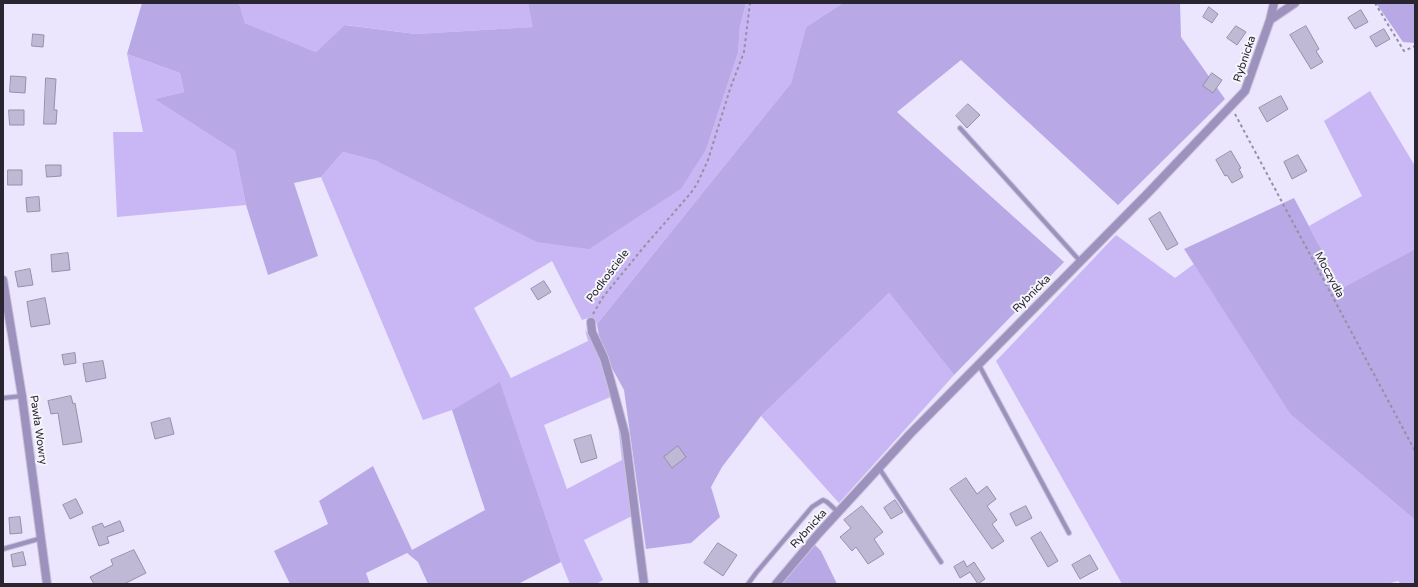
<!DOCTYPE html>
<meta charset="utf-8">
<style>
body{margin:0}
#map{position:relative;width:1418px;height:587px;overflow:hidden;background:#ebe5fe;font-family:"Varela Round",sans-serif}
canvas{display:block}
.frame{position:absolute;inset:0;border:4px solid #292632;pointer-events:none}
</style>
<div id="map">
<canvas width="1418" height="587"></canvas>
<div class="frame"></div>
</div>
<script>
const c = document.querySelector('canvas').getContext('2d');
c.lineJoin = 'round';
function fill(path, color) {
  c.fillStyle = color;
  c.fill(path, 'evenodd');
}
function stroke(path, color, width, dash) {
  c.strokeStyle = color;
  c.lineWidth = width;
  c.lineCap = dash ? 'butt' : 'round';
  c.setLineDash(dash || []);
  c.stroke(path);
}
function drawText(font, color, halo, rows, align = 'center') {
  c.font = font + ' "Varela Round",sans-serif';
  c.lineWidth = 4;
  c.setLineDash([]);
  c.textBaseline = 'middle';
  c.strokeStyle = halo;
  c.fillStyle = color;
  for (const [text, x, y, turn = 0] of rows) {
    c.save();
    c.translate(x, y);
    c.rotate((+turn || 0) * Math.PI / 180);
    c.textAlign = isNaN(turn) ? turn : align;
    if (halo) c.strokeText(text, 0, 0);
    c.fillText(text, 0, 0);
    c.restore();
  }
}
const green = new Path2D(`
 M239 3H528L534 27 416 34 346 25 316 52 245 23Z
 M746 3H843L806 27 791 83 597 324 588 318 582 320 552 261 474 308 511 378 588 341 585 330C601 349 606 373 613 396L544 425 567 489 622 460 618 425 622 437 632 516 584 540 603 580 596 584H570L561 562 500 383 452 410 423 420 321 177 343 152 377 161 682 188 706 150 738 53 740 27Z
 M127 54 180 73 184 92 154 99 235 151 246 205 117 217 113 132H143Z
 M1370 91 1415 166V249L1342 288 1309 226 1362 196 1324 121Z
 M1116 235 1175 278 1194 264 1290 414 1415 520V584H1401L1398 581 1387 584H1122L996 361Z
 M889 293 954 375 839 503 761 416Z`);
const forest = new Path2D(`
 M142 3H239L245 23 316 52 345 25 416 34 533 27 528 3H746L740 27 738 53 706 150 682 188 589 249 537 242 377 161 343 152 321 177 294 183 318 256 268 275 246 205 235 151 154 99 184 92 180 73 127 54Z
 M843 3H1180L1181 37 1225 99 1118 205 961 60 897 112 1064 262 954 375 889 293 761 416 722 467 711 487 720 517 691 543 646 549 624 390 601 348 597 324 791 83 806 27Z
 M1376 3H1415V43L1403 42Z
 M1294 198 1342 288 1415 249V520L1290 414 1184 249Z
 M500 382 561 562 518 584H428L418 562 407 553 366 573 370 584H290L274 551 328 524 319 501 373 466 412 550 485 510 452 410Z
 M813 543 821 551 837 584H781Z`);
const building = new Path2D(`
 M1209 7 1218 14 1212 23 1203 17Z
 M1361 10 1368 22 1355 29 1348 18Z
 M1236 26 1246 32 1237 45 1227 38Z
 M1306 26 1319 49 1316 51 1323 62 1311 69 1290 35Z
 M1384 29 1390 39 1376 47 1370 37Z
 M33 34 44 35 43 47 32 46Z
 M1212 73 1222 80 1213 93 1203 86Z
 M11 76 26 77 25 93 10 92Z
 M46 78 56 79 54 110H57L56 124H44Z
 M1281 96 1288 109 1267 122 1259 108Z
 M968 104 980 115 967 128 956 116Z
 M9 110H24V125H10Z
 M1231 151 1241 168 1239 169 1243 177 1232 183 1227 175 1225 176 1216 160Z
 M1298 155 1307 171 1292 179 1284 162Z
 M46 165H61V176L47 177Z
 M8 170H22V185H8Z
 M39 197 40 211 27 212 26 198Z
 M1160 212 1178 244 1167 250 1149 219Z
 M68 253 70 270 52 272 51 255Z
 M30 269 33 285 18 287 15 272Z
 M544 281 551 292 538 300 531 289Z
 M45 298 50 324 31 327 27 302Z
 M75 353 76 363 64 365 62 355Z
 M103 361 106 378 86 382 83 364Z
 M71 396 73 404 75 403 82 442 63 445 58 413 51 414 48 401Z
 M170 418 174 434 155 439 151 423Z
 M591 435 597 458 581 463 574 440Z
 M678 446 686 457 672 468 664 457Z
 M966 478 977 494 987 486 996 499 987 506 997 520 992 524 1004 541 992 549 950 489Z
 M76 499 83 513 70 519 63 505Z
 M895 500 903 512 891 519 884 508Z
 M862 506 883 532 874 539 884 554 868 564 856 547 852 551 840 537 851 528 844 520Z
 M1026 506 1032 518 1016 526 1010 514Z
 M20 517 22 533 10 534 9 518Z
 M120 521 124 531 107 537 109 543 99 546 92 527 102 523 104 527Z
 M1041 532 1058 561 1048 567 1031 538Z
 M718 543 737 555 723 576 704 563Z
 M134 550 146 573 124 584H94L90 577 113 565 111 560Z
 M23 552 26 565 13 567 11 555Z
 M1090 555 1098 569 1080 579 1072 565Z
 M964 561 967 567 974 562 985 579 978 584 970 572 960 578 954 567Z`);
const path = new Path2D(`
 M1375 3 1404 51 1415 46
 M1235 114 1415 451
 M593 314 603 297 643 248 690 194 697 184 708 160 730 89 744 52 750 3`);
const lane = new Path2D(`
 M960 128 1080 261
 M979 365 1069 533
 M3 398 22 396
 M879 468 941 562
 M3 549 42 538
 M748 584 756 573 812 507 823 500 827 502 838 512`);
const street = new Path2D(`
 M1270 20 1295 3
 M3 280 22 396 47 584
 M591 322 592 332 604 358 611 382 625 434 644 584
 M776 584 819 533 910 434 1147 194 1245 91 1270 20 1274 3`);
const streetNames = [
 ["Rybnicka",1245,59,-71],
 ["Moczydła",1329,275,62],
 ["Podkościele",608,276,-53],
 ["Rybnicka",1032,294,-45],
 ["Pawła Wowry",38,430,82],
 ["Rybnicka",809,529,-48]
];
fill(green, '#c8b7f4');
fill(forest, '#b8a8e5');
fill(building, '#c0b9d6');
stroke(building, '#968fab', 1);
stroke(lane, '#c8c3d9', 6);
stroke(street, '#c8c3d9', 10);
stroke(path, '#9590a3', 2, [3, 3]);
stroke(lane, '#9d92be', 4);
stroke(street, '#9d92be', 8);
drawText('11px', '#292632', '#f7f6fc', streetNames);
</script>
